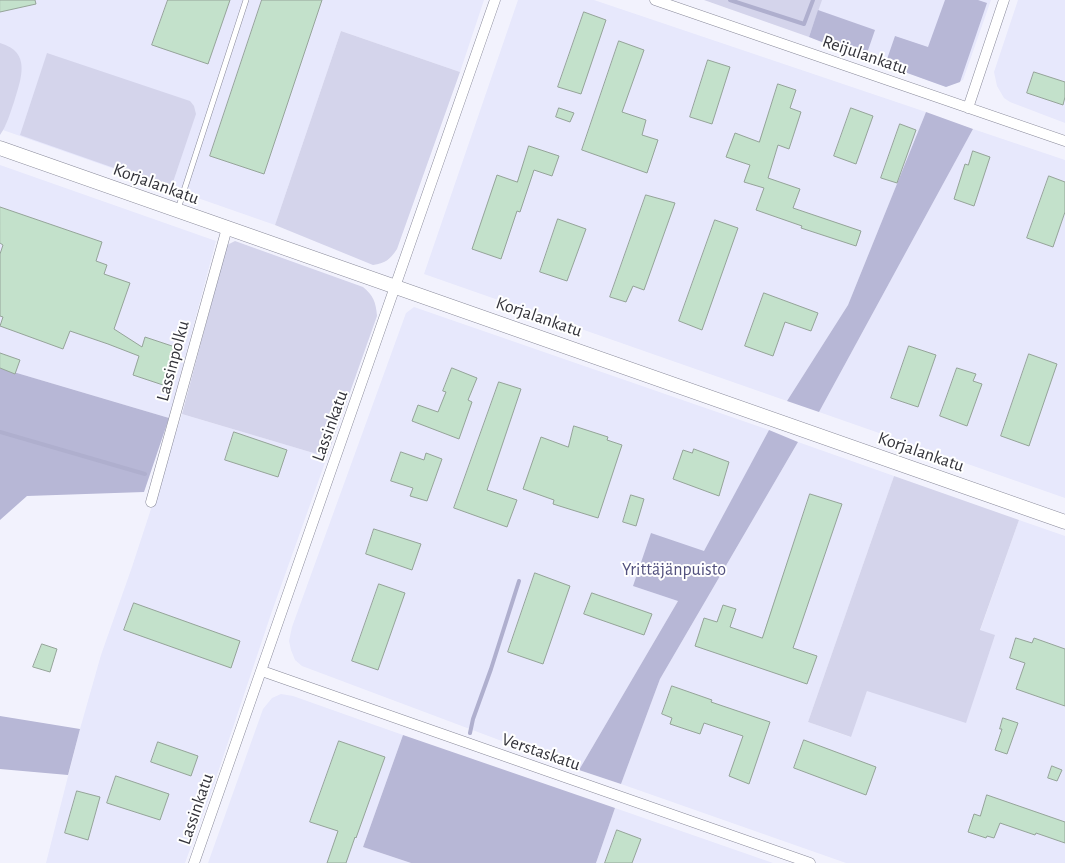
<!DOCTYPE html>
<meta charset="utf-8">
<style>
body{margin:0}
canvas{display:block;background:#f2f2fd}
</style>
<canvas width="1065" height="863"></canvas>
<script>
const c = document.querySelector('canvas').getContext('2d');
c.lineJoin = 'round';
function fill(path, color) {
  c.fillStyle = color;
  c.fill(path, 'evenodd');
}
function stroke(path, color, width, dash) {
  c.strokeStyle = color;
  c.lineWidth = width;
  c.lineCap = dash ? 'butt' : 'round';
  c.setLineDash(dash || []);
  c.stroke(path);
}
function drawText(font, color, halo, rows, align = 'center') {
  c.font = font + ' "Alegreya Sans",sans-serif';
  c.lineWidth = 4;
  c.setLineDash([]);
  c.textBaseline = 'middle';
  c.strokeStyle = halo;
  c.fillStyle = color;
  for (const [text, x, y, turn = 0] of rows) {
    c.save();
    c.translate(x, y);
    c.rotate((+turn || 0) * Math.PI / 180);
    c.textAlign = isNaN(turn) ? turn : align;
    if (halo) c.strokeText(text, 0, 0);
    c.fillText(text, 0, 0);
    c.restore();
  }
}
const built = new Path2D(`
 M0 0H484L460 72 341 31 275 225 0 129Z
 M518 0H594L926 112 848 305 787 401 424 274Z
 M821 0H991L963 80 946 87 809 37Z
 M1018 0H1065V123L1010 102 1004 98 997 86 994 72Z
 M973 129 1065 160V498L819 412Z
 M0 165 216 241 169 418 0 368Z
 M414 307 769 430 704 552 651 534 678 601 579 770 302 666 295 660 291 650 289 641 292 627 406 313Z
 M182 414 327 457 271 614 212 790 185 863H46L80 729 101 655 132 567Z
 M798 442 894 476 808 722 850 737 867 691 994 635 980 631 1019 520 1065 536V863H846L621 784 660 679Z
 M281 694 293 696 403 735 363 847 411 863H208L263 709 272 698Z
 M615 808 773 863H596Z`);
const green = new Path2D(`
 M704 0H822L809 37Z
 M341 31 460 72 397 249C390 260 385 263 373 265L275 225Z
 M0 43C32 52 21 79 14 102 10 113 7 125 0 135Z
 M47 53 190 101 194 106 196 114 171 188 20 135Z
 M235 241 363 287C373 295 376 302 377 316L327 457 182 414 227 245Z
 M894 476 1019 520 980 630 995 635 966 723 867 691 851 737 808 722Z`);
const forest = new Path2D(`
 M945 0H978L987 3 960 82 946 87 885 65 895 36 928 47Z
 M818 10 875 30 865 59 809 37Z
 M926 112 973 129 819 412 787 401 848 305Z
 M0 368 169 418 144 492 27 496 0 520Z
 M769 430 798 442 660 679 621 784 579 770 678 601 633 586 651 533 704 551Z
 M0 716 80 729 68 775 0 769Z
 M403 735 615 808 596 863H411L363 847Z`);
const stream = new Path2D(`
 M730 0 804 24 813 0
 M0 432 145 474
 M470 733 473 719 491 669 519 581`);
const building = new Path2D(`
 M0 0H35L36 4 0 12Z
 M168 0H230L208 64 152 45Z
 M262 0H322L264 174 210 156Z
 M584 12 606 20 581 94 558 87Z
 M619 41 644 50 622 112 646 120 642 135 658 140 647 173 582 150Z
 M708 60 730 67 712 124 690 117Z
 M1034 72 1065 82V97L1063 105 1027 93Z
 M778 84 796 90 790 108 801 112 789 149 778 145 768 178 800 189 793 208 861 231 856 246 801 228 802 226 756 210 764 188 744 182 750 165 726 157 735 133 759 142Z
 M559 108 574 113 570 122 556 117Z
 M851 108 873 116 856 164 834 156Z
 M900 124 916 130 897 183 881 178Z
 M529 146 559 156 552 176 534 170 520 212 517 211 501 259 472 249 497 175 517 182Z
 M973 151 990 157 974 206 954 199 965 164 968 165Z
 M1049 176 1065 182V212L1053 247 1027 238Z
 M646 195 675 203 644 290 633 286 626 302 610 297Z
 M0 207 102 242 96 261 107 265 104 274 130 283 114 329 142 347 145 337 178 348 166 386 133 375 139 356 108 344 70 331 63 349 0 326 3 317 0 316V254L3 245 0 243Z
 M558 219 586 229 567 281 540 272Z
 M715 220 738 228 702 330 679 321Z
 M764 293 818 313 811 331 785 322 773 356 745 346Z
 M909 346 936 355 918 407 891 398Z
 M0 353 20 360 15 374 0 368Z
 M1029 354 1057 364 1029 446 1001 436Z
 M452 368 477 378 468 400 472 402 459 439 412 421 418 405 438 412 446 392 443 391Z
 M957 368 976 374 973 381 982 384 967 426 940 416Z
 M499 382 521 389 487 490 517 500 507 527 454 508Z
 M574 426 608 437 607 440 622 445 598 518 553 504 554 500 523 489 541 437 568 447Z
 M234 432 287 450 278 477 225 460Z
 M694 449 729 462 719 496 673 479 683 450 692 453Z
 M401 452 424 460 426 453 442 459 427 501 410 496 413 488 391 481Z
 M810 494 842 504 793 648 817 656 807 684 695 646 704 618 717 622 723 605 736 609 730 627 762 638Z
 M631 495 644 499 636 526 623 522Z
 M374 529 421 544 412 570 366 554Z
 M535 573 570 586 543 664 508 652Z
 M379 584 405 593 378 670 352 661Z
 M592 593 652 614 644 635 584 614Z
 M134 603 240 641 231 668 124 630Z
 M1016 638 1032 643 1034 638 1065 649V706L1016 689 1025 663 1010 658Z
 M42 644 57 649 50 672 33 667Z
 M672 686 712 700 711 702 770 722 749 784 729 776 743 736 704 723 700 734 670 724 672 718 662 714Z
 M1003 718 1018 723 1007 754 995 750 1002 729H1000Z
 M804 740 876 767 866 795 794 768Z
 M339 741 385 757 356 838 355 837 346 863H327L338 831 310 822Z
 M158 742 198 756 191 776 151 762Z
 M1052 766 1062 770 1057 781 1048 778Z
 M116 776 169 794 160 820 107 803Z
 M77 791 100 797 88 840 65 833Z
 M987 795 1065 822V843L1036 833 1035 835 1000 823 994 838 987 836 986 838 968 832 974 814 980 816Z
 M617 830 641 839 632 863H605Z`);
const lane = new Path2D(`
 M178 209 246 0`);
const street = new Path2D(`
 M655 0 1065 141
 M968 108 1004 0
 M151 502 227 228
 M262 671 810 863
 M194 863 495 0`);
const secondary = new Path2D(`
 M0 148 1065 522`);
const streetNames = [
 ["Reijulankatu",865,55,19],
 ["Korjalankatu",156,184,20],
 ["Korjalankatu",539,317,19],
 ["Lassinpolku",173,361,-75],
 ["Lassinkatu",330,426,-70],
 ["Korjalankatu",921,452,19],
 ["Verstaskatu",541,752,19],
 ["Lassinkatu",196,809,-71]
];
const parkNames = [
 ["Yrittäjänpuisto",674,570]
];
fill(built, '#e7e8fc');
fill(green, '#d4d4eb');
fill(forest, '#b7b7d6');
stroke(stream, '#afafce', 4);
fill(building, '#c3e1cb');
stroke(building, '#95a499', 1);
stroke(lane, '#898a9a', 6);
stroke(street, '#898a9a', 11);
stroke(secondary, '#898a9a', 15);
stroke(lane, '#fff', 5);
stroke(street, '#fff', 10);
stroke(secondary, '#fff', 14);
drawText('18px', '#33333a', '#fff', streetNames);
drawText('18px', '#52517e', '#fff', parkNames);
</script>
